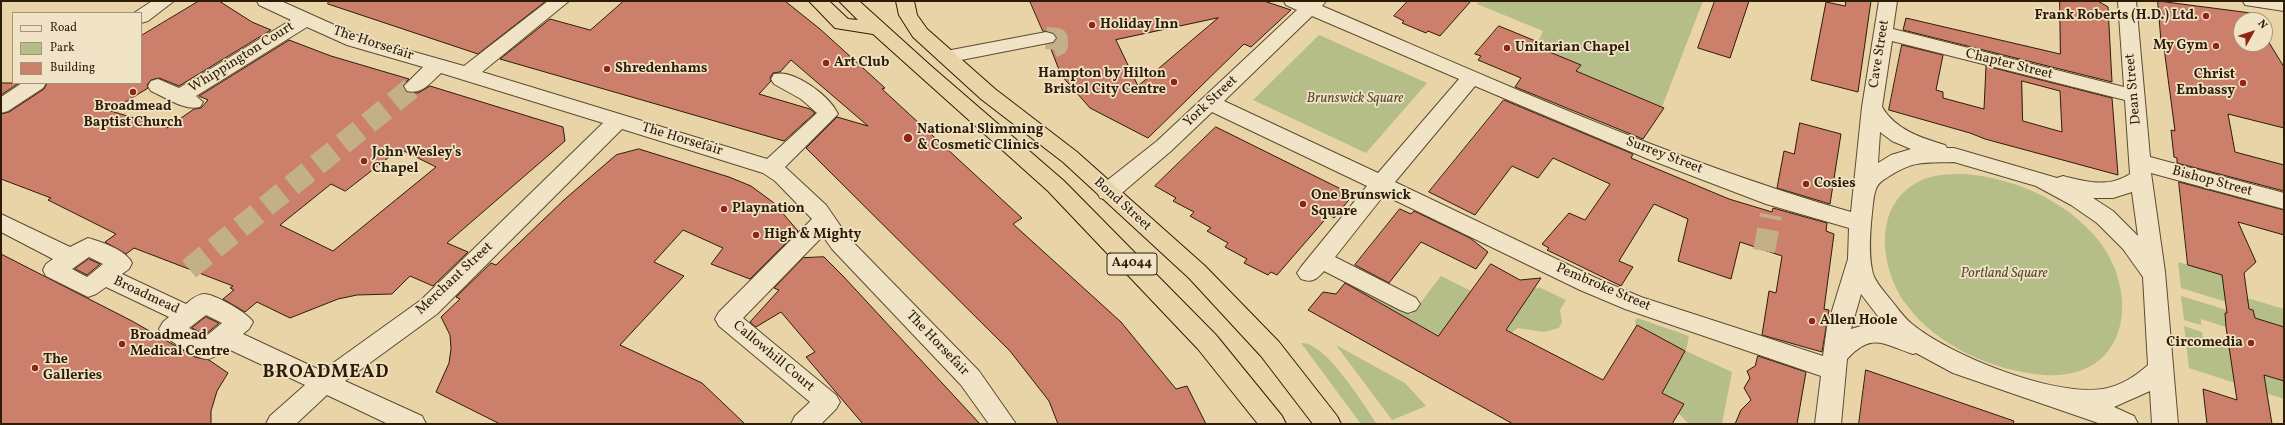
<!DOCTYPE html>
<style>
body{margin:0}
#map{position:relative;width:2285px;height:425px;overflow:hidden;background:#e9d4a8;font-family:Vollkorn,serif}
canvas{display:block}
.frame{position:absolute;inset:0;border:2px solid #2d1d07;pointer-events:none}
.legend{position:absolute;left:12px;top:12px;width:130px;height:72px;box-sizing:border-box;background:#f1e3c6;border:1px solid #a3947a;margin:0;padding:5px 7px;list-style:none;font-size:12px;color:#2d1d07}
.legend li{display:flex;align-items:center;gap:8px;height:20px}
.legend b{width:20px;border:1px solid #a3947a}
.north{position:absolute;left:2233px;top:12px;width:40px;height:40px;box-sizing:border-box;background:#f1e3c6;border:1px solid #a3947a;border-radius:50%;rotate:51deg;font-size:11px;font-weight:700;line-height:16px;text-align:center;color:#2d1d07}
.north::after{content:'';display:block;margin:auto;width:14px;height:18px;background:#8f2418;clip-path:polygon(50% 0,100% 100%,50% 72%,0 100%)}
</style>
<div id="map">
<canvas width="2285" height="425"></canvas>
<div class="frame"></div>
<ul class="legend">
<li><b style="height:5px;background:#f1e3c6"></b>Road</li>
<li><b style="height:11px;background:#b5bd89"></b>Park</li>
<li><b style="height:11px;background:#cc7f6a"></b>Building</li>
</ul>
<div class="north">N</div>
</div>
<script>
const c = document.querySelector('canvas').getContext('2d');
c.lineJoin = 'round';
function fill(path, color) {
  c.fillStyle = color;
  c.fill(path, 'evenodd');
}
function stroke(path, color, width, dash) {
  c.strokeStyle = color;
  c.lineWidth = width;
  c.lineCap = dash ? 'butt' : 'round';
  c.setLineDash(dash || []);
  c.stroke(path);
}
function drawText(font, color, halo, rows, align = 'center') {
  c.font = font + ' Vollkorn,serif';
  c.lineWidth = 3.5;
  c.setLineDash([]);
  c.textBaseline = 'middle';
  c.strokeStyle = halo;
  c.fillStyle = color;
  for (const [text, x, y, turn = 0] of rows) {
    c.save();
    c.translate(x, y);
    c.rotate((+turn || 0) * Math.PI / 180);
    c.textAlign = isNaN(turn) ? turn : align;
    if (halo) c.strokeText(text, 0, 0);
    c.fillText(text, 0, 0);
    c.restore();
  }
}
const green = new Path2D(`
 M1479 1H1703L1662 107 1533 53 1543 31 1477 4Z
 M1319 35 1427 83 1366 153 1253 100Z
 M1965 174C2013 178 2062 199 2094 235 2142 289 2131 381 2044 375 1994 371 1936 346 1906 304 1880 269 1872 206 1918 182 1931 174 1950 174 1965 174Z
 M2178 262 2224 275 2227 292 2284 309V327L2255 318 2253 310 2181 288Z
 M1441 276 1471 291 1438 336 1345 286 1342 287 1347 281 1411 315Z
 M1535 287 1538 289 1539 287 1566 300 1560 310 1562 322 1559 328 1544 332 1518 328 1511 333 1506 330Z
 M2181 296 2227 310V313H2225L2229 328 2201 319V325L2184 320Z
 M1637 318 1689 336 1686 351 1732 372 1722 424H1689L1678 413 1683 403 1662 393 1684 351 1636 325 1635 321Z
 M2184 326 2202 332 2203 338 2232 347 2263 374 2284 381V399L2189 368Z
 M1301 343C1325 341 1364 405 1377 424H1361Z
 M1336 345 1405 383 1426 406 1392 420Z`);
const building = new Path2D(`
 M199 1H219L252 22 271 30 179 86 159 78 151 80 147 85 148 88 111 111 167 128 194 109 201 108 208 100 199 96 289 40 331 56 409 79 403 86 407 92 418 93 430 86 563 127 565 141 447 243 468 252 433 286 410 276 392 294 357 295 338 299 290 318 257 302 245 312 223 299 234 290 230 288 233 286 134 248 126 254 105 242 116 234 48 200 51 198 1 179V114L9 112 44 89 47 83H141V36ZM400 149 436 167 333 251 280 225 331 184 345 191Z
 M329 1H546L478 54 328 4Z
 M624 1H785L820 29 885 88 882 89 1022 218 1013 224 1121 322 1176 389 1187 386 1206 424H1058L1049 401 1010 351 806 148 837 117 868 126 791 60 780 72 773 73 770 78 771 81 759 94 810 109 815 113 784 141 500 59 550 19 590 30Z
 M1030 1H1264L1291 10 1251 47 1244 44 1148 138 1090 108 1061 75 1049 44 1054 43 1057 37 1053 33 1043 31ZM1218 18 1138 86 1116 40Z
 M1408 1H1471L1440 36 1428 31 1426 33 1402 23 1404 21 1394 16Z
 M1715 1H1749L1730 58 1698 48Z
 M1846 1H1871L1858 92 1811 80 1826 2 1845 6Z
 M2060 1H2098L2108 7 2112 82 1903 30 1906 18 2060 54Z
 M2158 1 2251 13 2255 20H2241V44H2265V36L2284 67V128L2228 114 2235 152 2284 165V191L2177 163V158L2174 157 2171 130 2175 131 2164 48H2162Z
 M1499 26 1538 42 1535 46 1581 65 1576 71 1664 108 1643 139 1515 87 1521 78 1478 60 1481 56 1475 54Z
 M1902 45 1943 55 1936 90 1943 92V98L1984 109 1986 66 2112 98 2118 175 1985 139 1970 133 1889 110ZM2022 81 2060 91 2062 132 2023 121Z
 M1 83H19L1 95Z
 M1504 100 1633 154 1631 158 1729 199 1772 212 1773 208 1827 223 1826 231 1834 234 1824 309 1829 310 1822 352 1762 335 1769 291 1776 293 1782 256 1740 242 1731 279 1678 261 1688 219 1654 204 1619 261 1633 267 1621 286 1547 250 1549 248 1542 244 1569 213 1585 220 1610 184 1553 158 1538 178 1512 166 1475 215 1429 192Z
 M1800 123 1841 134 1830 204 1777 188 1784 151 1794 154Z
 M1216 127 1353 195 1334 218 1329 215 1277 275 1271 272 1268 275 1244 263 1247 259 1225 247 1228 243 1207 231 1211 228 1190 216 1194 212 1173 201 1176 198 1155 186Z
 M639 149 729 177 751 186 774 203 798 231 750 279 711 264 723 248 683 230 654 262 684 276 620 345 702 383 745 424H500L436 392 449 363 451 349 450 335 441 317 460 299 456 297 491 263 496 265 565 199 616 155Z
 M2179 182 2284 210V235L2238 222 2256 262 2244 273 2249 309 2253 310 2255 318 2284 327V381L2264 375 2272 424H2207L2203 389 2237 400 2226 327 2225 313H2227L2222 275 2188 265Z
 M1400 209 1411 214 1414 211 1470 238 1488 252 1476 269 1421 242 1389 283 1355 265Z
 M1 254 132 321 195 357 209 360 228 373 217 391 211 411V424H1Z
 M824 257 843 276 980 424H863L806 357 815 352 781 312 756 327 750 322 779 290 774 288 803 258Z
 M89 259 100 264 87 275 75 269Z
 M1491 264 1520 280 1541 278 1506 330 1603 380 1637 325 1685 351 1662 393 1684 404 1672 424H1513L1308 310 1323 292 1336 294 1345 283 1438 336Z
 M206 317 219 323 205 335 192 328Z
 M1758 356 1806 372 1797 424H1735L1741 410 1751 400 1744 388 1750 378 1747 371 1755 366Z
 M1866 370 2014 421 2013 424H1859Z`);
const minorTunnel = new Path2D(`
 M1046 38 1057 39V45L1050 48
 M1764 251 1771 215
 M189 269 414 86`);
const minor = new Path2D(`
 M152 1H174L148 21 141 23V13H134Z
 M257 1H281L361 37 464 66 548 1H569L482 72 767 159 817 113 801 99 774 84 771 79 774 74C794 69 830 96 838 114L785 167 826 205 848 237 979 371 1016 424H989L961 385 832 249 823 236 743 318 836 395 840 402 836 409 821 424H791L795 416 810 402 719 326 715 319 719 312 812 219 775 181 763 173 622 129 437 314 345 381 422 416 426 424H388L327 395 296 424H266L270 416 305 385 226 348C221 352 214 359 207 359 196 359 163 337 159 329L163 322 169 317 106 287 96 294 88 297 46 276 43 270 46 264 53 259 1 232V214L70 247 88 238C102 242 126 250 132 263L129 269 122 274 186 304C191 300 197 294 205 294 216 295 248 313 253 322L249 329 243 334 322 371 421 300 603 123 441 73C431 82 422 95 407 91L404 86 423 67 347 45 307 27 196 96 203 102 200 107C184 111 165 97 151 91L148 86 151 81 158 79 179 88 291 20 259 5ZM89 257 103 264 87 277 72 269ZM206 315 222 323 205 337 189 328Z
 M1284 1H1326L1322 6C1496 80 1669 160 1851 212L1862 107 1879 1H1897L1893 29 2124 87 2118 1H2136L2150 157 2284 193V209L2151 173 2165 272 2178 424H2152L2150 391 2114 407 2134 416 2138 424H2101L1953 373 1916 353 1913 354C1883 344 1872 332 1847 359L1841 424H1815L1821 376 1625 309 1580 290 1384 195 1335 257 1416 298 1420 304 1416 310 1408 313 1400 310 1324 271C1316 280 1312 283 1301 279L1297 273 1301 267 1367 186 1212 112 1171 151 1116 198 1108 200 1100 198 1097 192 1100 186 1157 141 1297 10 1286 5ZM1312 16 1459 79 1378 173 1224 101ZM1892 41 2125 100 2130 174C2108 188 2087 182 2063 176L2057 178 1954 148H1947L1945 145C1921 138 1896 130 1882 107ZM1475 86 1648 159 1766 204 1849 228 1848 259 1827 327 1823 356 1641 297 1596 278 1395 182ZM1880 132 1892 141 1911 149 1891 155 1878 163ZM1954 162 2036 186 2071 205 2097 223 2123 249 2143 277 2148 365C2136 376 2120 386 2103 389 2052 396 1951 356 1912 324 1903 317 1897 307 1890 299 1884 291 1876 283 1873 274 1868 255 1870 232 1872 213 1873 206 1873 197 1876 189 1878 183 1883 180 1888 177 1914 160 1924 163 1954 162ZM2132 192 2138 236 2113 211 2093 198H2113ZM1861 294 1884 324 1871 323 1851 329Z
 M2243 1H2284V11L2245 5Z
 M1046 32 1053 34 1056 38 1053 42 946 63 939 61 936 57 939 53 946 51Z
 M22 83H46L43 88 8 111 1 113V97Z`);
const highway = new Path2D(`
 M809 1H829L848 19 858 20 839 1H859L931 66 1064 181 1216 335 1282 416 1286 424H1258L1198 349 1048 191 873 34 835 28Z
 M896 1H914L917 15 927 29 995 89 1077 152 1205 266 1279 342 1337 416 1341 424H1313L1261 356 1189 278 1063 162 981 99 913 37 899 15Z`);
const markers = [
 [2206,16,4,"#8f2418"],
 [1092,25,4,"#8f2418"],
 [2216,46,4,"#8f2418"],
 [1507,48,4,"#8f2418"],
 [826,63,4,"#8f2418"],
 [607,69,4,"#8f2418"],
 [1174,82,4,"#8f2418"],
 [2243,83,4,"#8f2418"],
 [133,92,4,"#8f2418"],
 [908,138,5,"#8f2418"],
 [364,161,4,"#8f2418"],
 [1806,184,4,"#8f2418"],
 [1303,204,4,"#8f2418"],
 [724,209,4,"#8f2418"],
 [756,235,4,"#8f2418"],
 [1812,321,4,"#8f2418"],
 [2251,343,4,"#8f2418"],
 [122,344,4,"#8f2418"],
 [35,368,4,"#8f2418"]
];
const shields = [
 [1132,264,50]
];
const shieldNames = [
 ["A4044",1132,264]
];
const poiNames = [
 ["Frank Roberts (H.D.) Ltd.",2198,16,"right"],
 ["Holiday Inn",1100,25],
 ["My Gym",2208,46,"right"],
 ["Unitarian Chapel",1515,48],
 ["Art Club",834,63],
 ["Shredenhams",615,69],
 ["Hampton by Hilton",1166,74,"right"],
 ["Bristol City Centre",1166,90,"right"],
 ["Christ",2235,75,"right"],
 ["Embassy",2235,91,"right"],
 ["Broadmead",133,107,"center"],
 ["Baptist Church",133,123,"center"],
 ["National Slimming",917,130],
 ["& Cosmetic Clinics",917,146],
 ["John Wesley's",372,153],
 ["Chapel",372,169],
 ["Cosies",1814,184],
 ["One Brunswick",1311,196],
 ["Square",1311,212],
 ["Playnation",732,209],
 ["High & Mighty",764,235],
 ["Allen Hoole",1820,321],
 ["Broadmead",130,336],
 ["Medical Centre",130,352],
 ["Circomedia",2243,343,"right"],
 ["The",43,360],
 ["Galleries",43,376]
];
const streetNames = [
 ["The Horsefair",373,44,18],
 ["Cave Street",1880,54,-81],
 ["Whippington Court",242,58,-32],
 ["Chapter Street",2009,65,14],
 ["Dean Street",2134,89,-95],
 ["York Street",1211,102,-43],
 ["The Horsefair",682,140,17],
 ["Surrey Street",1664,156,21],
 ["Bishop Street",2212,182,15],
 ["Bond Street",1122,205,42],
 ["Merchant Street",455,279,-43],
 ["Pembroke Street",1603,288,23],
 ["Broadmead",146,296,25],
 ["The Horsefair",937,344,46],
 ["Callowhill Court",773,357,40]
];
const parkNames = [
 ["Brunswick Square",1355,99],
 ["Portland Square",2004,274]
];
const districtNames = [
 ["BROADMEAD",326,374]
];
fill(green, '#b5bd89');
fill(building, '#cc7f6a');
stroke(building, '#2d1d07', 1);
stroke(minorTunnel, '#c3af88', 22, [22, 11]);
stroke(minor, '#5c4b2f', 2);
stroke(highway, '#2d1d07', 2);
fill(minor, '#f1e3c6');
fill(highway, '#e9d4a8');
for (const [x, y, r, color] of markers) {
  const dot = new Path2D();
  dot.arc(x, y, r, 0, 2 * Math.PI);
  c.fillStyle = color;
  c.fill(dot);
  stroke(dot, '#f1e3c6', 1.5);
}
for (const [x, y, w] of shields) {
  const box = new Path2D();
  box.roundRect(x - w / 2, y - 11, w, 22, 3);
  c.fillStyle = '#f1e3c6';
  c.fill(box);
  stroke(box, '#2d1d07', 1);
}
drawText('bold 13px', '#2d1d07', null, shieldNames);
drawText('bold 14px', '#2d1d07', '#f1e3c6', poiNames, 'left');
drawText('14px', '#2d1d07', '#f1e3c6', streetNames);
drawText('italic 14px', '#564d2e', '#f1e3c6', parkNames);
c.letterSpacing = '1px';
drawText('bold 18px', '#2d1d07', '#f1e3c6', districtNames);
c.letterSpacing = '0px';
</script>
